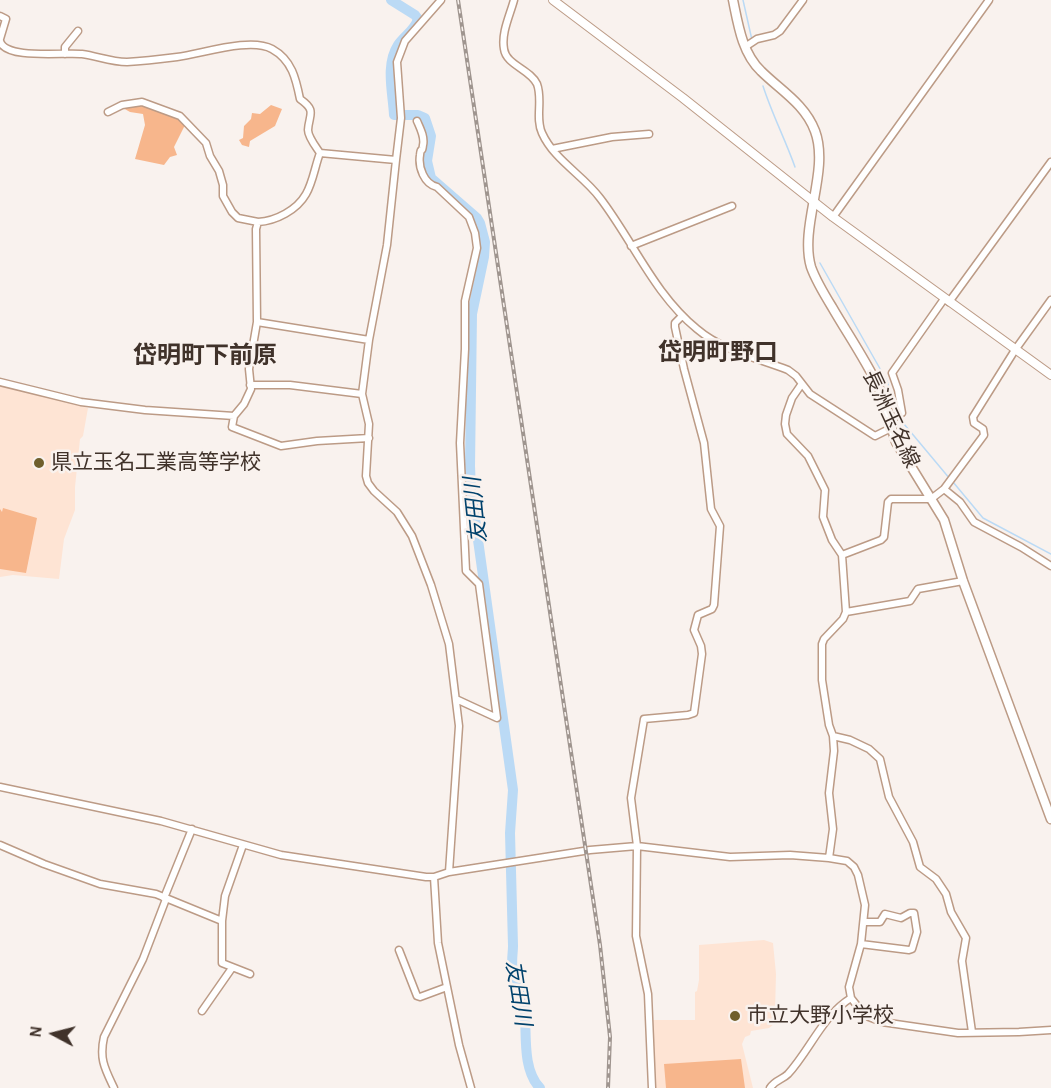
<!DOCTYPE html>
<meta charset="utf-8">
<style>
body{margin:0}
#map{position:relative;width:1051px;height:1088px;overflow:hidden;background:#f9f2ee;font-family:"Alegreya Sans",sans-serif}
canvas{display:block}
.north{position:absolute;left:24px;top:1004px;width:60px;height:60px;-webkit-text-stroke:4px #f9f2ee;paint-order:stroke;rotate:277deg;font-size:16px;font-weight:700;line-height:24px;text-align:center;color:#40322a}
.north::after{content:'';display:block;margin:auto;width:21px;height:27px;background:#40322a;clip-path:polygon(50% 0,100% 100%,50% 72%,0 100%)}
</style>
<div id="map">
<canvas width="1051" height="1088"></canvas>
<div class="north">N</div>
</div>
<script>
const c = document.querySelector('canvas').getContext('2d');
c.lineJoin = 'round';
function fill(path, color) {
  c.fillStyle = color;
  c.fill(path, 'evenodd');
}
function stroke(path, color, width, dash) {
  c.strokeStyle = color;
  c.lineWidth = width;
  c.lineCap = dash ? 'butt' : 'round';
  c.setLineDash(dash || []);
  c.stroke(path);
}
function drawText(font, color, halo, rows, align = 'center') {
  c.font = font + ' "Alegreya Sans","Noto Sans JP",sans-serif';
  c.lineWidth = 5;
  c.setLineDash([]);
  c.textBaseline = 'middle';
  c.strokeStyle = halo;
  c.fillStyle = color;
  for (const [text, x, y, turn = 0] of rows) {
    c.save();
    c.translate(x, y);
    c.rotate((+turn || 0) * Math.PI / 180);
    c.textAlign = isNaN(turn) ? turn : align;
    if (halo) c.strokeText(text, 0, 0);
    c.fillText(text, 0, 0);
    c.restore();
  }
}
const built = new Path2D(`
 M0 385 88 408 83 436 80 439 75 487V510L64 539 59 579 13 575 0 577Z
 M764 940 773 943 776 974 775 1012 774 1024 769 1028 751 1031 750 1035 745 1037 742 1044 753 1088H655L653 1020H695V992L697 991 699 980V945Z`);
const green = new Path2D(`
 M142 104 180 117 185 125 174 147 177 155 170 157 164 165 135 159 145 125 143 114 130 112 123 108 109 115 108 113 123 106Z
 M271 105 282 109 275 126 250 141 249 147 242 145 239 140 243 138 244 126 251 119 252 113 260 114Z
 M3 508 37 518 26 573 0 569V509L2 512Z
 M741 1059 745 1088H666L664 1064Z`);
const stream = new Path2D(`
 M743 0 752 40
 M763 86C772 114 785 139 795 167
 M820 263 887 381 897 414
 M899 418 950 479
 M953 482 983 518 1051 554`);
const river = new Path2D(`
 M391 0 415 15 418 19C415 30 404 36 398 45 385 65 393 93 394 115H418L425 118 431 136 427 161 431 178 477 218 480 223 485 242 484 257 472 314 470 466 471 490 513 790 510 833 513 946C513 953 511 962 513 969 515 979 521 987 523 996 529 1023 519 1066 540 1088`);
const minor = new Path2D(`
 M441 0 405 41 397 62 401 118 396 160 387 245 369 340 362 394 369 424 366 476 368 483 374 491 397 512 412 536 431 585 449 644 459 726 449 872
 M514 0C510 15 501 33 504 49 506 65 530 69 537 84 543 100 535 118 542 133 554 160 583 175 600 198 633 241 654 294 697 329 723 351 757 358 788 370L796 376 810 394 875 436 891 428
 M0 16 6 19 0 39
 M0 41C5 60 65 52 82 54 97 56 111 62 127 62 144 61 161 59 177 57 202 54 250 37 272 49 292 60 296 79 300 99 317 111 309 114 308 130 308 137 316 147 320 153 315 166 313 182 306 194 297 210 276 221 258 222L256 229 257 322 249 369 251 389 244 404 234 416 232 427 281 446 317 441 369 438
 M745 47 757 39 774 35 780 31 803 0
 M65 54V47L78 31
 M108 112 122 105 142 102 180 116 206 143 210 156 219 171 223 185V196L232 212 238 218 258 222
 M417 121C420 128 425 137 423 145 422 155 421 145 420 155 418 167 424 184 437 187L469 217 475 233 477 248 465 301V349L460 443 466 571 479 584 497 718 456 699
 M552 149 612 137 649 134
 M320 153 396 160
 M833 217 989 0
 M631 246 732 206
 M949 302 1051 162
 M257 322 369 340
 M0 382 81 402 145 410 234 416
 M250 385H290L362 394
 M801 385 792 398 786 415 785 424 787 434 808 456 825 490 823 517 832 540 842 555 846 612 843 619 824 639 822 644V680L829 725 833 736 834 751 829 793 833 829 829 858
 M890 420 902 413 898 390 892 373 944 299
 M944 489 960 502 974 522 1021 547 1051 566
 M842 555 881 540 884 537 888 502 891 499H931L944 489 984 435 983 429 974 423 973 417 1015 350 1051 300
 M846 612 910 601 918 589 963 581
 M833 736 850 740 869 749 880 759 889 797 913 842 920 867 936 879 946 894 951 912 966 938 962 961 972 1032
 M0 787 161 821 281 855 426 877H434L449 872 590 850 637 846 730 857 790 855 829 858 847 861 854 867 858 875 865 905 861 944 849 987 851 998 862 1012 869 1017 882 1022 958 1033 1019 1032 1051 1030
 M0 845 44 864 100 884 156 894 222 921 225 896 243 845
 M434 877 438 943 459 1045 471 1088
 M164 898 192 829
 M222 921V963L250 974
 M861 944 909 950 912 949 917 932 914 913H910L901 918 885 914 880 922H864
 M399 950 417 996 420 997 447 987
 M202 1011 232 968
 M114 1088C105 1069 99 1059 104 1037L143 959 166 899
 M652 1088 648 994 636 936 637 846 631 798 644 719 688 715 694 713 702 654 701 646 694 630 698 615 712 609 714 605 720 526 711 509 704 443 684 369 675 327V323L682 316
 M770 1088C775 1080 782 1080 788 1074 810 1050 823 1015 851 998`);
const tertiary = new Path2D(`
 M553 0 683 98 833 217 1051 375`);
const secondary = new Path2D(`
 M733 0C738 24 742 53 761 71 780 90 805 104 815 131 830 171 799 226 811 267 816 281 824 294 832 307 847 333 865 359 878 386 888 405 889 422 896 442L944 520 963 581 1051 819`);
const rail = new Path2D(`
 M458 0 600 945 610 1037 608 1088`);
const markers = [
 [39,463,6,"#6f5f2c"],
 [735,1016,6,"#6f5f2c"]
];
const streetNames = [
 ["長洲玉名線",891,419,65]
];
const poiNames = [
 ["県立玉名工業高等学校",51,463],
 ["市立大野小学校",747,1016]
];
const waterNames = [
 ["友田川",476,510,-96],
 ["友田川",518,993,81]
];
const quarterNames = [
 ["岱明町野口",718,353],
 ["岱明町下前原",205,356]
];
fill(built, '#fee4d4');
fill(green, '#f7b68c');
stroke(stream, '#bbdaf5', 1.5);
stroke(river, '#bbdaf5', 10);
stroke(minor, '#bc9b86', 9);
stroke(tertiary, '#bc9b86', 10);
stroke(secondary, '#bc9b86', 11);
stroke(minor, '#fff', 6);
stroke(tertiary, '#fff', 8);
stroke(secondary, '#fff', 8);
stroke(rail, '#9f958f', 4);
stroke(rail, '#f9f2ee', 1.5, [4.5]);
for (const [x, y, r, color] of markers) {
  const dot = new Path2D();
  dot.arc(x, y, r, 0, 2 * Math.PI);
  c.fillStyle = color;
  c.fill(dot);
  stroke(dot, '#f9f2ee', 2);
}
drawText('21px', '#40322a', '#f9f2ee', streetNames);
drawText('21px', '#40322a', '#f9f2ee', poiNames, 'left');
drawText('italic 22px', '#00426c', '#f9f2ee', waterNames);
drawText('bold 24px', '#40322a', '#f9f2ee', quarterNames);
</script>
